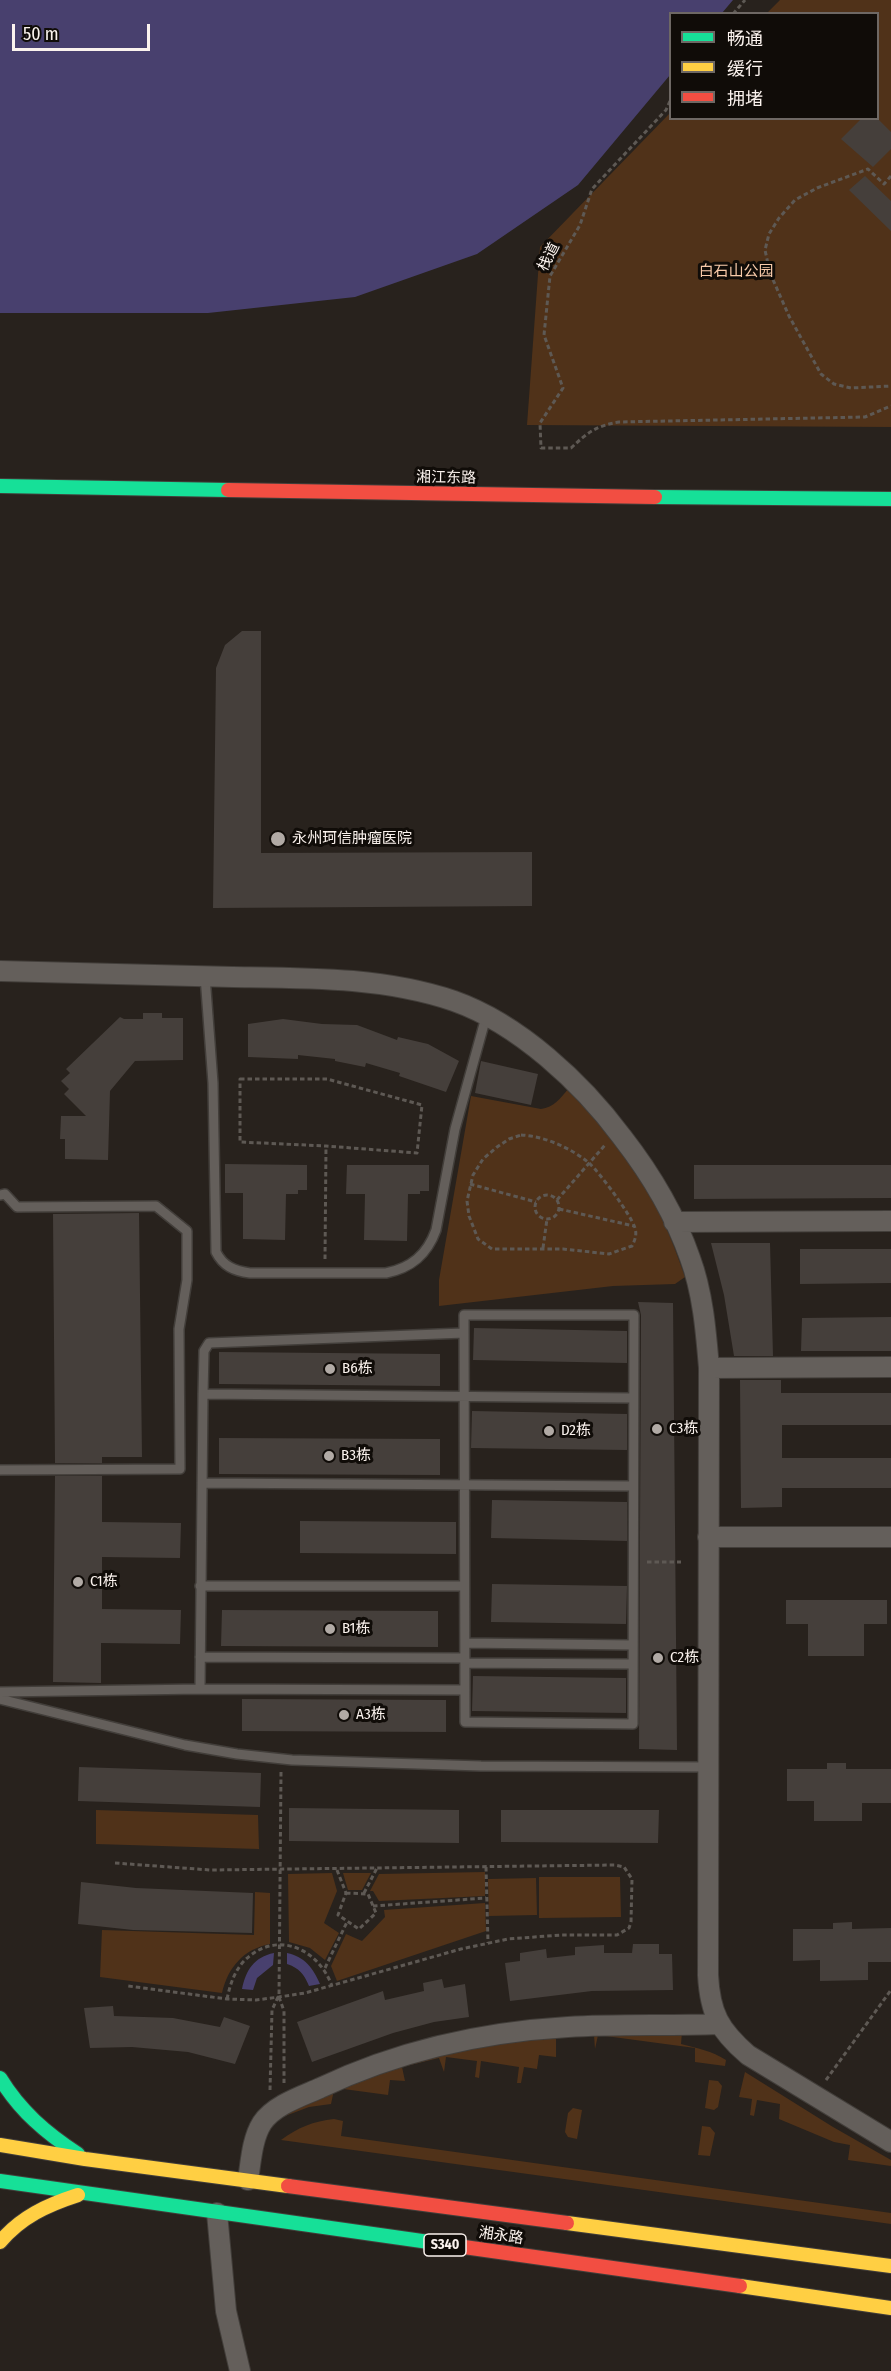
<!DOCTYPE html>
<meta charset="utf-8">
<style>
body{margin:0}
#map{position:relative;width:891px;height:2371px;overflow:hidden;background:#28221d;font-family:"Fira Sans Condensed","Noto Sans SC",sans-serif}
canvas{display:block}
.legend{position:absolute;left:669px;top:12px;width:210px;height:108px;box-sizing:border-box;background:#100c08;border:2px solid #6e6864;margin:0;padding:8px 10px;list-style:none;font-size:18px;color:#fbf3ee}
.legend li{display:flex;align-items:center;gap:12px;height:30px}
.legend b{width:30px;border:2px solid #6e6864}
.scale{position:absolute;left:12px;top:24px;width:138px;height:27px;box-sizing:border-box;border:3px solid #fbf3ee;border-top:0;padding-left:8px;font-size:18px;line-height:21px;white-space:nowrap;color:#fbf3ee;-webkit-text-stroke:4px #100c08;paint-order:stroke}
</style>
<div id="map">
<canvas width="891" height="2371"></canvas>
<ul class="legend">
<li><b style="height:8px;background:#16e098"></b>畅通</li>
<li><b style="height:8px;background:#ffcf43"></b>缓行</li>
<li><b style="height:8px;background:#f24e42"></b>拥堵</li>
</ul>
<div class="scale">50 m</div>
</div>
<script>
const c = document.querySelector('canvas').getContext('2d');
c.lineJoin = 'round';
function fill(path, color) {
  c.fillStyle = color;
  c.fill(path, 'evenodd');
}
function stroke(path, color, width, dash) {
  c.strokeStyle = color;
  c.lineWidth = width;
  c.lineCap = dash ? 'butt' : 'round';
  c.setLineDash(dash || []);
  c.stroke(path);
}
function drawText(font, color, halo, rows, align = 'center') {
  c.font = font + ' "Fira Sans Condensed","Noto Sans SC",sans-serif';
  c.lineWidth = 6;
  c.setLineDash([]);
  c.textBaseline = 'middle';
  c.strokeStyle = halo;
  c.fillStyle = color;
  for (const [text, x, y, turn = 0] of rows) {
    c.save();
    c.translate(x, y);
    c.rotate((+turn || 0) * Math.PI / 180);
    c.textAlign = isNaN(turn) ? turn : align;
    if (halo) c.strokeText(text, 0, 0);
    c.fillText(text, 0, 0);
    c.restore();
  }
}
const green = new Path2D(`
 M780 0H891V427L527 425 540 247 670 113V118H878V14L767 13Z
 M568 1089C589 1111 612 1133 629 1159 654 1195 671 1236 685 1277L675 1284 613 1286 439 1306V1280L471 1096 541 1109C554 1107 560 1099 568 1089Z
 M96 1810 258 1815 259 1849 96 1844Z
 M485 1872V1896L379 1901 373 1891H370L379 1874Z
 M332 1873 337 1891 324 1923 339 1933 325 1960 310 1948 289 1942 288 1874Z
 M343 1873H371L362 1890H348Z
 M539 1877H620L621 1917 539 1918Z
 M536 1878 537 1915 489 1916 488 1879Z
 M255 1892 270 1893V1944C244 1949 228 1967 222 1993L100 1977 102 1930 254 1935Z
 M485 1903 486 1931 337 1981 331 1966 346 1934 362 1941 385 1917 384 1910Z
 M646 2032H682L681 2044C697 2048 712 2051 726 2060L725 2066 695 2062V2048L598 2035 595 2049 594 2035 556 2037V2057L539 2055 537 2069 524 2067 521 2083H517L519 2067 481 2061 479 2078 475 2077 477 2061 446 2057 444 2072 439 2058 402 2067 405 2081 390 2080 388 2095 336 2088 334 2090 331 2104 309 2107 277 2119C354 2072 447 2043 536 2035 573 2032 609 2033 646 2032Z
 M745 2072 833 2127 891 2160V2166L848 2160 850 2145 834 2142 779 2119 780 2104 757 2100 754 2116 750 2115 752 2099 739 2097Z
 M709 2080 718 2081 722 2086 718 2107 714 2110 705 2108Z
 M573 2108 582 2110 577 2139 568 2137 565 2132 568 2113Z
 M334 2119 343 2121 341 2136 891 2213V2224L281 2140C297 2128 314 2121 334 2119Z
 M702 2126 710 2127 715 2133 710 2156 698 2155Z`);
const water = new Path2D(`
 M0 0H733L722 13 670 14V75L578 185 477 254 355 297 208 313H0Z
 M274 1953 273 1965 257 1978 253 1990 242 1989C246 1970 254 1957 274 1953Z
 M287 1953C305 1957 313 1968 320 1984L309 1986C304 1974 299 1968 287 1964Z`);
const building = new Path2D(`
 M862 118H877L891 132V149L873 167 841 139Z
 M865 176 891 201V231L849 190Z
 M242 631H261V853L532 852V906L213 908 216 668 225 645Z
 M143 1013H162V1018H183V1060L135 1061 110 1091 108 1160 65 1159V1139H60L61 1116H86L64 1094 69 1089 61 1081 70 1073 66 1069 120 1017 124 1019H143Z
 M283 1019 322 1024 357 1025 397 1040 398 1037 428 1044 459 1061 446 1092 399 1076 400 1073 366 1063 365 1067 335 1061V1059L298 1055V1059L248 1057V1024Z
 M481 1061 538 1074 531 1105 475 1093Z
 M225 1164 307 1165V1190H298V1194H286L285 1240 243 1239V1193H225Z
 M347 1165H429V1191H420V1194H408L407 1241 364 1240 365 1194H346Z
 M694 1165H891V1198L694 1199Z
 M139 1213 142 1457H102V1463H55L53 1214Z
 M711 1243H770L773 1356H734L724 1295Z
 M800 1249H891V1283L800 1284Z
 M638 1302 673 1303 677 1750 639 1749 641 1315Z
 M891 1317V1351H801L802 1318Z
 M474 1328 627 1331V1363L473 1360Z
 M219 1352 440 1354V1386L219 1384Z
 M740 1380H781V1393H891V1425H782V1458H891V1488H782V1507L741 1508Z
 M472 1411 627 1414V1450L471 1448Z
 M219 1438 440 1439V1475L219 1474Z
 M55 1476H102V1522L181 1523 180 1558 102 1557V1609L181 1610 180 1644 101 1643V1683L53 1682Z
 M492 1500 627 1502V1541L491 1538Z
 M300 1521 456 1522V1554L300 1553Z
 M492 1584 627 1586 626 1624 491 1622Z
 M786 1600H887V1624H864V1656H808V1624H786Z
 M222 1610 438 1611V1647L221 1646Z
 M473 1676 626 1678V1713L472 1711Z
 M242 1699 446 1700V1732L242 1731Z
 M827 1763H846V1769H891V1803H862V1821H814V1801H787V1769H827Z
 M79 1767 261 1773 260 1807 78 1801Z
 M289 1808 459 1810V1843L289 1841Z
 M501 1810H659L658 1843 501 1842Z
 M81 1882 136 1888 253 1893 252 1933 133 1930 78 1924Z
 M852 1922V1929L891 1928V1962H868V1980L820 1981V1960L793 1961V1929H833V1923Z
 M633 1944H659V1954H672L673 1990 592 1991 510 2001 505 1963 520 1961V1953L546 1949 547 1958 575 1955V1947L604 1945V1953H632Z
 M442 1979 444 1988 465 1984 469 2017 434 2022 393 2033 312 2062 297 2022 383 1991 385 2000 424 1991 423 1983Z
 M113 2006 114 2016 173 2018 220 2027 224 2017 250 2026 235 2064 188 2052 132 2047 90 2048 84 2008Z`);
const path = new Path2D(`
 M733 14 745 0
 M670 101 666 110 592 189 580 225 550 276 544 335 563 388 540 423 541 448H571C588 432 596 426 619 422L865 417 891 406
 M891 176 884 184 868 169 817 188 795 200 779 218 769 234 765 250 770 273 789 316 821 374 834 384 851 388 891 386
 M240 1079H327L422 1105 417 1153 326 1146 240 1142Z
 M521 1135C544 1136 571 1148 589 1163 600 1173 631 1215 635 1228 637 1235 635 1240 632 1246L609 1254 563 1249H492L478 1239 469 1216 467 1201 473 1175 483 1159 497 1147 509 1139Z
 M470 1184 536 1202
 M535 1207a12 12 0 1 1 24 0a12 12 0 1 1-24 0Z
 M557 1200 605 1145
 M559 1209 634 1226
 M543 1248 547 1219
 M325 1259 326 1146
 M647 1562H681
 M281 1772 279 1997 284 2011V2083
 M115 1863 210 1870 615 1865 624 1867 632 1879 631 1922 629 1928 617 1935H561L508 1939 461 1949 305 1993 279 1997 256 2000 227 1999 128 1986
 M486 1867 488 1943
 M337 1870 346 1893
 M346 1893 368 1894 376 1913 359 1929 338 1915Z
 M364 1893 377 1868
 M373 1906 486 1898
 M325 1968 347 1922
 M227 1999C230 1985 234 1972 244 1961 276 1929 318 1948 332 1986
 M826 2080 891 1990
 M270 2090 272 2010 278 1997`);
const lane = new Path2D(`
 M205 976 213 1083 216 1252C223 1266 234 1271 250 1273H386C411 1268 427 1255 436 1230L455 1129 486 1017
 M0 1195 5 1194 17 1207 156 1206 187 1231V1280L179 1329 180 1469 0 1470
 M464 1315H634L633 1724 465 1722Z
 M203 1394 633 1398
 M202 1483 632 1486
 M200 1586H464
 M465 1643 633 1645
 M200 1657 465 1658
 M465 1663 633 1664
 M200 1689 465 1690
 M0 1692 200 1689 203 1394 204 1351 209 1343 464 1333
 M0 1699 185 1745 237 1754 292 1760 481 1766 708 1767`);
const street = new Path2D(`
 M0 971C78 973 155 975 233 977 307 978 383 977 454 1001 519 1024 582 1083 622 1137 650 1173 675 1215 690 1258 703 1293 706 1332 709 1368L708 1975C710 2013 719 2030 748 2055L891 2142
 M674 1222 891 1221
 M709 1368 891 1367
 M708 1537H891
 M248 2180C251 2161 252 2139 262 2123 274 2105 302 2096 320 2088 398 2051 482 2032 568 2027 618 2024 668 2026 718 2024
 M217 2213 226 2311 240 2371`);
const fast = new Path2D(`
 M0 486 228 490
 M655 497 891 499
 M0 2078C20 2111 46 2133 78 2154
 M0 2181 464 2247`);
const slow = new Path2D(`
 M0 2145 85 2159 288 2186
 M567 2223 891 2266
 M0 2242C21 2217 47 2205 78 2195
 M740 2286 891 2308`);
const jam = new Path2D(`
 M228 490 655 497
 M288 2186 567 2223
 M464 2247 740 2286`);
const markers = [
 [278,839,8,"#b1aaa5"],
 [330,1369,6,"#b1aaa5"],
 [657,1429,6,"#b1aaa5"],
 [549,1431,6,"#b1aaa5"],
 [329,1456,6,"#b1aaa5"],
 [78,1582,6,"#b1aaa5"],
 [330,1629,6,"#b1aaa5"],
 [658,1658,6,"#b1aaa5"],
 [344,1715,6,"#b1aaa5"]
];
const shields = [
 [445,2245,42]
];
const shieldNames = [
 ["S340",445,2245]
];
const streetNames = [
 ["栈道",549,257,-63],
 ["湘江东路",446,478,1],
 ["湘永路",501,2236,8]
];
const parkNames = [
 ["白石山公园",736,272]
];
const poiNames = [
 ["永州珂信肿瘤医院",292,839],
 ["B6栋",342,1369],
 ["C3栋",669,1429],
 ["D2栋",561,1431],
 ["B3栋",341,1456],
 ["C1栋",90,1582],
 ["B1栋",342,1629],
 ["C2栋",670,1658],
 ["A3栋",356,1715]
];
fill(green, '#503219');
fill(water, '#48406e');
fill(building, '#453f3b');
stroke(lane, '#423e3a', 12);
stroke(street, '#423e3a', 22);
stroke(fast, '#423e3a', 16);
stroke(slow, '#423e3a', 16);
stroke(jam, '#423e3a', 16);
stroke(path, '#5e5954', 3, [4.5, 3]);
stroke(lane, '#645f5b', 9);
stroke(street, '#645f5b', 20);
stroke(fast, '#16e098', 14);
stroke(slow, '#ffcf43', 14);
stroke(jam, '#f24e42', 14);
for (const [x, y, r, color] of markers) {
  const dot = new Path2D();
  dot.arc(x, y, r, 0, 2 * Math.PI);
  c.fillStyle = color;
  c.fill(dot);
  stroke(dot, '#100c08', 2);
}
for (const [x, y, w] of shields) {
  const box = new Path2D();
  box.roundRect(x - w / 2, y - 11, w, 22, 4.5);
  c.fillStyle = '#100c08';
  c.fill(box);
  stroke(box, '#fbf3ee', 1.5);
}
drawText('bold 14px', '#fbf3ee', null, shieldNames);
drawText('15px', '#fbf3ee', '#100c08', streetNames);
drawText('15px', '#f8caa9', '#100c08', parkNames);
drawText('15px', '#fbf3ee', '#100c08', poiNames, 'left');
</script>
